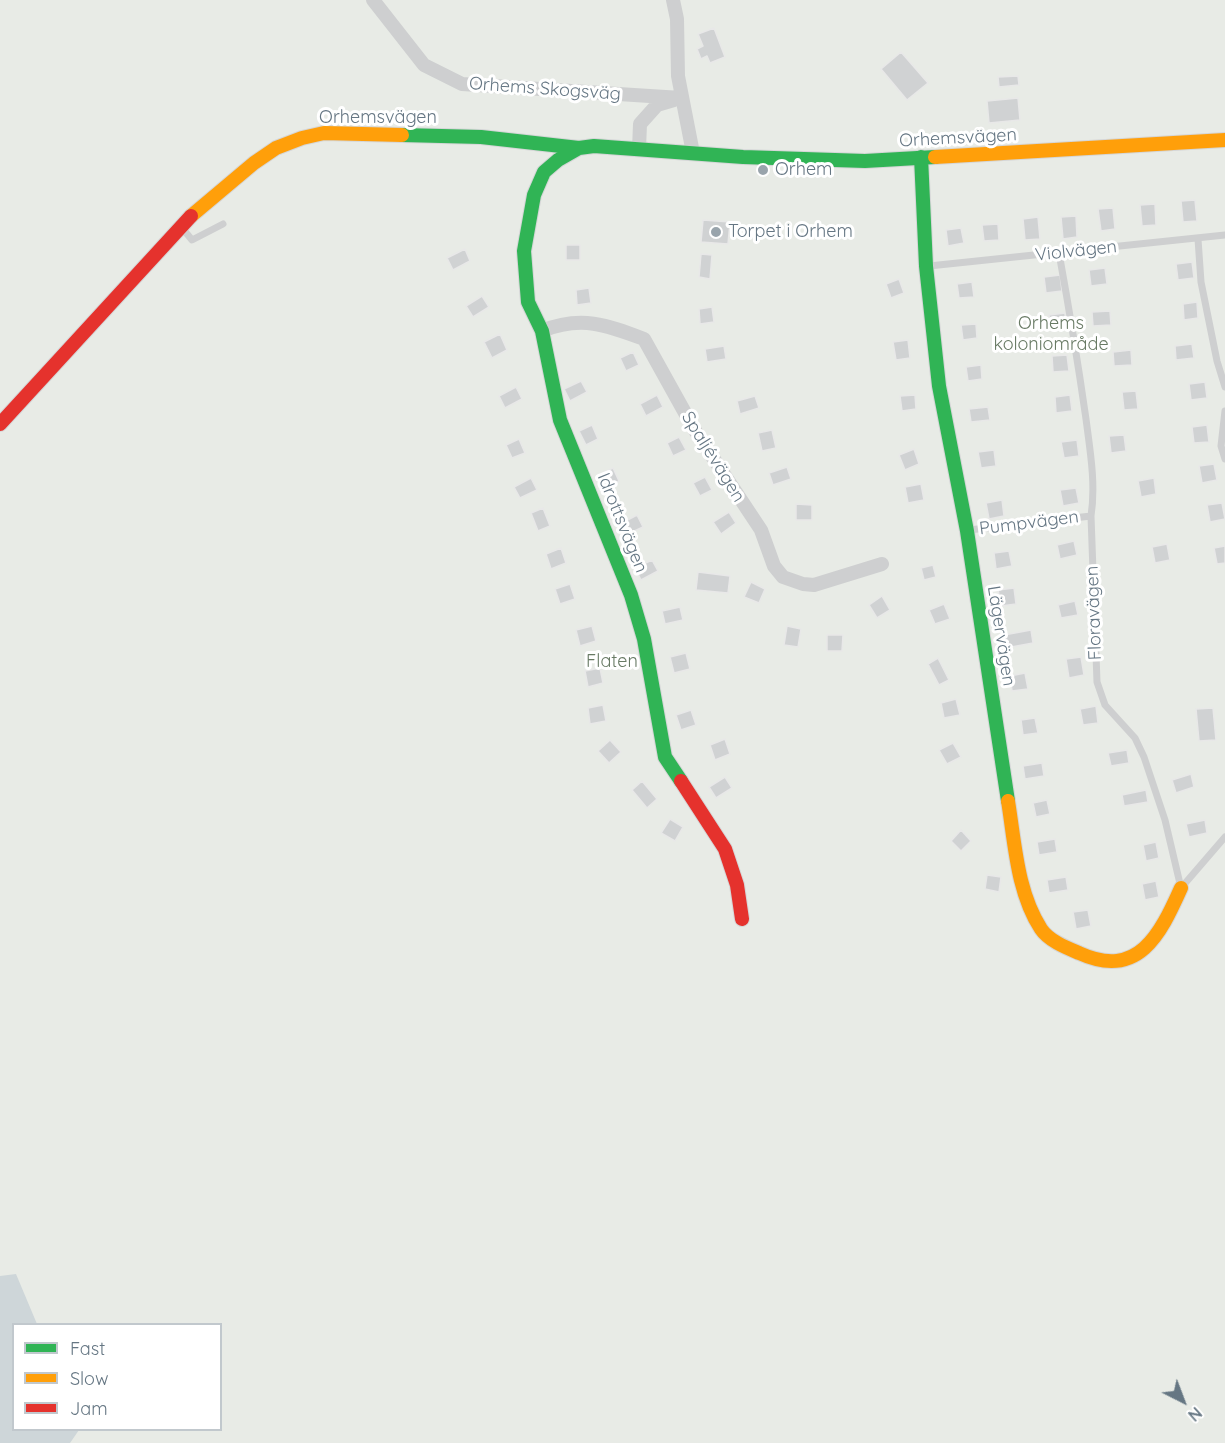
<!DOCTYPE html>
<meta charset="utf-8">
<style>
body{margin:0}
#map{position:relative;width:1225px;height:1443px;overflow:hidden;background:#f9f9f9;font-family:Quicksand,sans-serif}
canvas{display:block}
.legend{position:absolute;left:12px;top:1323px;width:210px;height:108px;box-sizing:border-box;background:#fff;border:2px solid #c1c8cd;margin:0;padding:8px 10px;list-style:none;font-size:18px;color:#657683}
.legend li{display:flex;align-items:center;gap:12px;height:30px}
.legend b{width:30px;border:2px solid #c1c8cd}
.north{position:absolute;left:1153px;top:1371px;width:60px;height:60px;-webkit-text-stroke:4px #fff;paint-order:stroke;rotate:138deg;font-size:16px;font-weight:700;line-height:24px;text-align:center;color:#657683}
.north::after{content:'';display:block;margin:auto;width:21px;height:27px;background:#657683;clip-path:polygon(50% 0,100% 100%,50% 72%,0 100%)}
</style>
<div id="map">
<canvas width="1225" height="1443"></canvas>
<ul class="legend">
<li><b style="height:8px;background:#30b455"></b>Fast</li>
<li><b style="height:8px;background:#ff9f0a"></b>Slow</li>
<li><b style="height:8px;background:#e5322d"></b>Jam</li>
</ul>
<div class="north">N</div>
</div>
<script>
const c = document.querySelector('canvas').getContext('2d');
c.lineJoin = 'round';
function fill(path, color) {
  c.fillStyle = color;
  c.fill(path, 'evenodd');
}
function stroke(path, color, width, dash) {
  c.strokeStyle = color;
  c.lineWidth = width;
  c.lineCap = dash ? 'butt' : 'round';
  c.setLineDash(dash || []);
  c.stroke(path);
}
function drawText(font, color, halo, rows, align = 'center') {
  c.font = font + ' Quicksand,sans-serif';
  c.lineWidth = 6;
  c.setLineDash([]);
  c.textBaseline = 'middle';
  c.strokeStyle = halo;
  c.fillStyle = color;
  for (const [text, x, y, turn = 0] of rows) {
    c.save();
    c.translate(x, y);
    c.rotate((+turn || 0) * Math.PI / 180);
    c.textAlign = isNaN(turn) ? turn : align;
    if (halo) c.strokeText(text, 0, 0);
    c.fillText(text, 0, 0);
    c.restore();
  }
}
const green = new Path2D(`
 M0 0H1225V1443H0ZM14 1324H220V1430H14Z`);
const water = new Path2D(`
 M16 1274 37 1324H14V1430H79L70 1443H0V1276Z`);
const building = new Path2D(`
 M714 28 725 57 710 63 707 56 701 59 697 49 703 46 698 34Z
 M901 52 928 83 907 100 881 69Z
 M1018 76 1019 85 999 87 998 77Z
 M1018 98 1020 120 989 123 987 101Z
 M1195 200 1197 221 1183 222 1181 201Z
 M1155 204 1156 225 1142 226 1140 205Z
 M1113 208 1115 229 1101 231 1098 209Z
 M1076 216 1077 237 1063 239 1061 217Z
 M1038 217 1040 239 1025 240 1023 219Z
 M703 220 730 222 728 244 701 242Z
 M998 224 999 240 984 241 982 225Z
 M961 228 964 243 948 246 946 230Z
 M566 245H580V260H566Z
 M465 249 470 261 453 270 447 258Z
 M701 254 712 255 710 279 699 277Z
 M1192 262 1194 278 1178 280 1176 264Z
 M1105 268 1107 284 1091 286 1089 270Z
 M1060 275 1062 291 1046 293 1044 277Z
 M899 279 904 293 891 298 886 284Z
 M972 282 974 297 959 298 957 284Z
 M589 288 591 303 577 305 576 290Z
 M482 296 489 307 473 317 466 306Z
 M1197 302 1198 318 1184 320 1183 304Z
 M712 307 714 322 700 324 699 309Z
 M1110 311 1111 325 1093 326 1092 312Z
 M1065 313 1066 329 1051 331 1049 315Z
 M976 324 977 338 963 340 961 325Z
 M500 334 507 350 492 358 484 342Z
 M908 340 910 358 896 360 893 342Z
 M1192 344 1194 358 1176 360 1175 346Z
 M724 346 726 359 707 362 705 349Z
 M1131 350 1132 365 1114 366 1113 352Z
 M633 352 639 365 626 371 620 358Z
 M1067 355 1069 371 1053 372 1052 356Z
 M981 365 982 379 968 381 966 367Z
 M581 381 587 392 570 401 564 389Z
 M1205 382 1207 398 1191 400 1189 384Z
 M516 387 522 399 505 408 499 396Z
 M1136 391 1138 409 1124 410 1122 392Z
 M657 395 663 407 646 416 640 404Z
 M915 395 916 409 902 411 900 396Z
 M1070 395 1072 411 1056 413 1055 397Z
 M755 396 759 408 740 414 737 401Z
 M988 407 990 420 971 422 969 409Z
 M592 425 598 439 586 445 579 431Z
 M1207 425 1209 442 1194 443 1192 427Z
 M772 430 776 448 762 451 758 433Z
 M1124 435 1126 451 1111 453 1109 436Z
 M679 437 686 450 673 456 667 443Z
 M519 439 525 453 512 458 506 445Z
 M1077 440 1079 456 1064 458 1061 442Z
 M914 449 919 464 905 470 899 455Z
 M994 450 996 466 981 468 978 452Z
 M1214 464 1217 480 1202 483 1199 466Z
 M787 467 791 479 773 485 769 473Z
 M613 468 619 481 607 487 600 474Z
 M705 477 712 490 700 496 693 483Z
 M531 478 537 490 520 498 514 487Z
 M1154 478 1156 494 1141 497 1138 481Z
 M921 484 924 500 908 503 905 487Z
 M1076 488 1079 503 1063 506 1060 490Z
 M1002 500 1004 516 989 519 986 503Z
 M1222 503 1225 519 1210 522 1207 505Z
 M796 504 812 505V520H796Z
 M543 508 550 526 538 531 531 513Z
 M729 512 736 523 721 534 713 522Z
 M637 515 643 527 626 535 620 524Z
 M1074 541 1077 555 1060 559 1057 545Z
 M1167 544 1170 560 1155 563 1152 547Z
 M1225 546V563L1217 564 1214 548Z
 M561 548 566 563 551 569 546 554Z
 M1009 551 1012 566 996 569 994 553Z
 M652 560 658 571 641 580 635 568Z
 M933 565 936 577 924 580 921 568Z
 M698 572 730 576 728 593 696 590Z
 M751 582 765 589 759 603 744 597Z
 M570 584 575 599 560 604 555 589Z
 M1014 588 1016 604 1001 606 998 590Z
 M882 596 890 610 877 618 869 605Z
 M1075 601 1078 615 1061 618 1058 605Z
 M944 604 950 619 935 624 929 610Z
 M680 607 683 620 665 624 662 611Z
 M592 626 596 641 580 646 576 630Z
 M787 626 801 629 798 647 784 645Z
 M1031 630 1033 643 1006 648 1004 635Z
 M827 635H843L842 651H827Z
 M686 653 690 669 674 673 670 657Z
 M1081 657 1084 675 1069 678 1066 659Z
 M938 658 949 680 939 685 928 664Z
 M600 668 603 683 588 687 585 671Z
 M1025 673 1028 689 1012 691 1010 676Z
 M956 699 960 715 944 718 941 703Z
 M603 705 606 721 590 724 588 708Z
 M1096 706 1098 723 1083 725 1080 709Z
 M1213 708 1216 740 1199 741 1196 709Z
 M691 710 696 725 681 730 676 715Z
 M1035 718 1038 733 1023 735 1021 720Z
 M725 739 730 754 715 760 710 745Z
 M610 740 621 752 609 763 598 751Z
 M953 743 961 757 947 764 939 750Z
 M1127 750 1129 763 1111 766 1108 753Z
 M1042 763 1044 776 1025 779 1023 766Z
 M1191 774 1194 787 1176 793 1172 780Z
 M725 777 732 788 716 798 709 787Z
 M642 781 657 799 647 808 632 790Z
 M1146 790 1148 802 1124 806 1122 795Z
 M1047 800 1050 814 1036 817 1033 803Z
 M670 819 683 827 675 841 661 833Z
 M1205 820 1207 833 1189 837 1186 824Z
 M961 830 971 841 961 851 951 841Z
 M1055 839 1057 852 1039 855 1037 842Z
 M1156 842 1159 858 1146 861 1143 845Z
 M987 875 1001 877 999 892 985 889Z
 M1066 877 1068 890 1049 893 1047 880Z
 M1156 881 1159 897 1145 900 1142 884Z
 M1088 910 1091 926 1076 929 1073 912Z`);
const lane = new Path2D(`
 M183 229 192 240 223 224
 M1198 239 1201 282 1217 361 1225 387
 M1059 253C1069 308 1078 363 1086 419 1090 450 1096 484 1091 516L1097 682 1105 705 1135 738 1144 757 1165 820 1181 888 1225 837
 M929 266 1225 235
 M1225 411 1221 446 1225 459
 M969 530 1091 516`);
const street = new Path2D(`
 M373 0 424 65 462 84 681 98
 M673 0 677 19 678 76 693 153
 M639 149 640 124 657 105 674 100
 M542 331C581 315 607 325 644 339L694 429 761 530 774 566 783 577 803 584 814 585 882 564`);
const fast = new Path2D(`
 M402 135 481 137 579 148 594 146 743 157 865 161 935 157
 M579 148 558 160 544 172 534 195 524 251 528 302 542 331 560 420 631 595 644 639 665 757 681 781
 M921 157 926 266 939 386 967 531 1008 801`);
const slow = new Path2D(`
 M935 157 1225 140
 M191 216 254 163 276 148 302 138 324 133 402 135
 M1008 801C1015 844 1017 892 1041 929 1049 941 1067 948 1079 953 1138 980 1160 935 1181 888`);
const jam = new Path2D(`
 M0 424 191 216
 M681 781 725 849 737 885 742 919`);
const markers = [
 [763,170,6,"#99a4ac"],
 [716,232,6,"#99a4ac"]
];
const streetNames = [
 ["Orhems Skogsväg",545,89,4],
 ["Orhemsvägen",378,118],
 ["Orhemsvägen",958,138,-3],
 ["Violvägen",1076,251,-6],
 ["Spaljévägen",713,457,58],
 ["Idrottsvägen",622,523,68],
 ["Pumpvägen",1029,523,-7],
 ["Floravägen",1094,613,-92],
 ["Lägervägen",1001,636,81]
];
const poiNames = [
 ["Orhem",775,170],
 ["Torpet i Orhem",728,232]
];
const parkNames = [
 ["Orhems",1051,324],
 ["koloniområde",1051,345],
 ["Flaten",612,662]
];
fill(green, '#e8ebe6');
fill(water, '#ced6d9');
fill(building, '#d0d2d3');
stroke(building, '#e8e8e8', 1.5);
stroke(fast, '#d5d6d7', 16);
stroke(slow, '#d5d6d7', 16);
stroke(jam, '#d5d6d7', 16);
stroke(lane, '#cecfd0', 7);
stroke(street, '#cecfd0', 14);
stroke(fast, '#30b455', 14);
stroke(slow, '#ff9f0a', 14);
stroke(jam, '#e5322d', 14);
for (const [x, y, r, color] of markers) {
  const dot = new Path2D();
  dot.arc(x, y, r, 0, 2 * Math.PI);
  c.fillStyle = color;
  c.fill(dot);
  stroke(dot, '#fff', 2);
}
drawText('18px', '#657683', '#fff', streetNames);
drawText('18px', '#657683', '#fff', poiNames, 'left');
drawText('18px', '#687a64', '#fff', parkNames);
</script>
